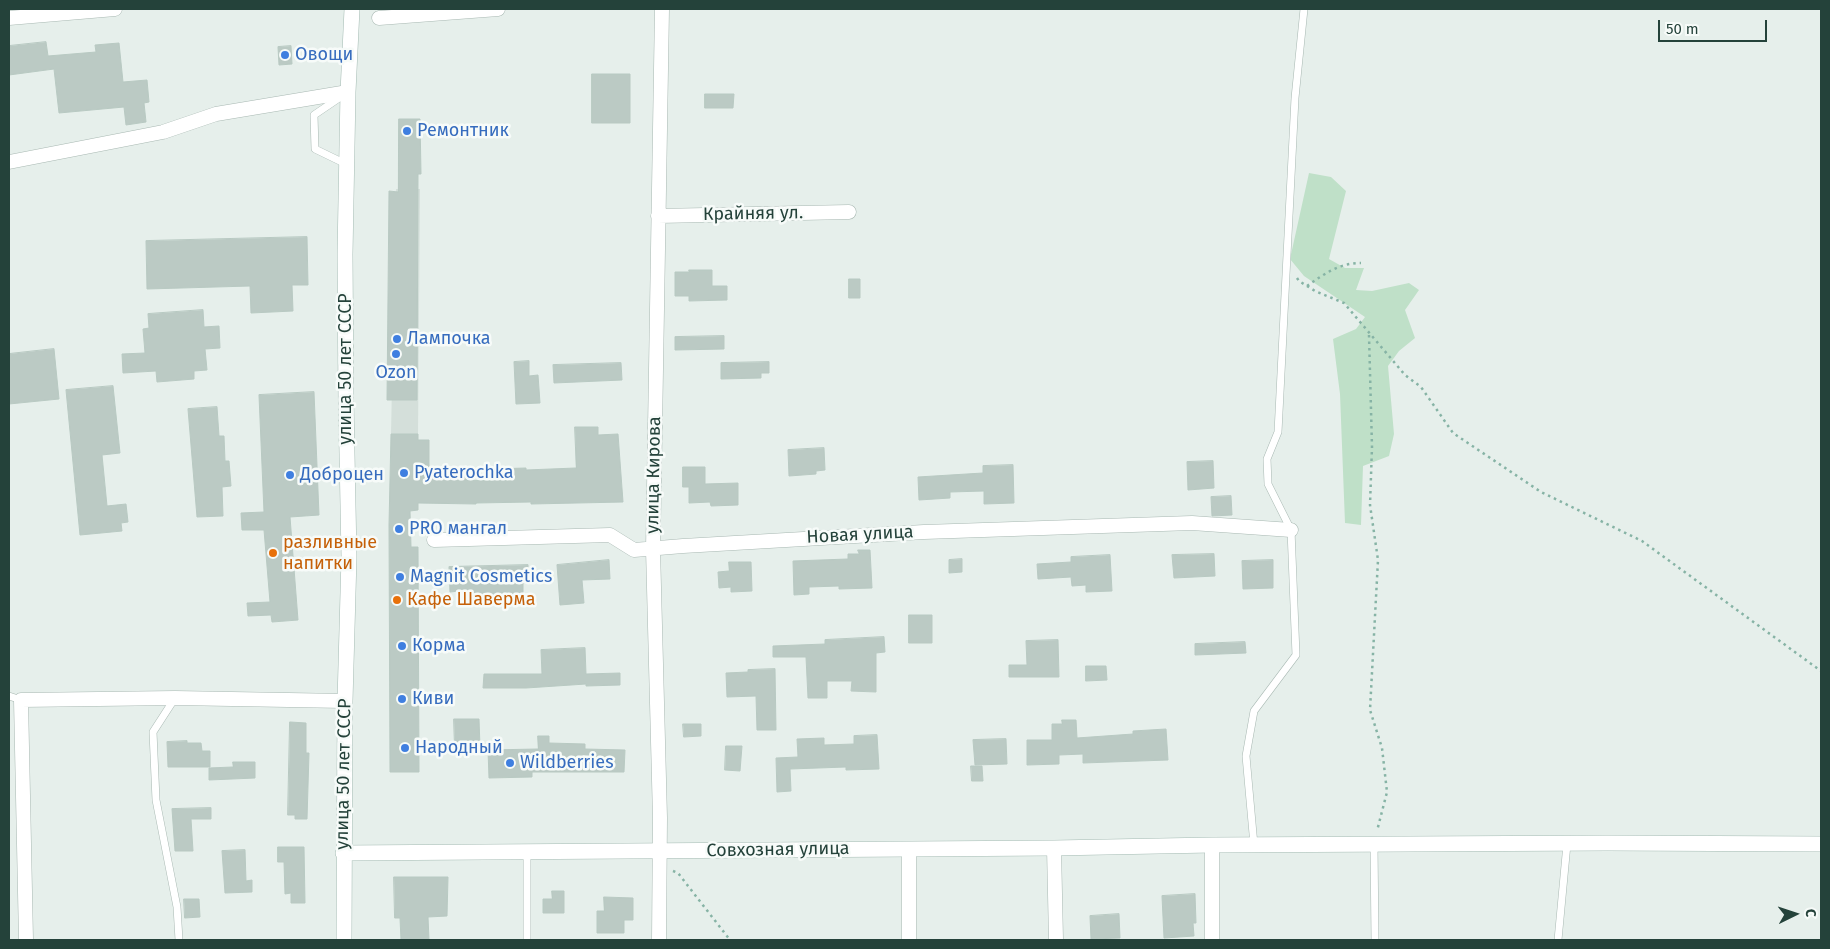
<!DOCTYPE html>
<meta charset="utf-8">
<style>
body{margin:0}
#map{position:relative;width:1830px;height:949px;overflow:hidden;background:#e6efeb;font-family:"Fira Sans",sans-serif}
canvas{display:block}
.frame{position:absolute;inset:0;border:10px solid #24423a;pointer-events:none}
.north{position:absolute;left:1770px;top:889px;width:50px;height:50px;-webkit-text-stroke:4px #f7fbf9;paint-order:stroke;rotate:86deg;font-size:14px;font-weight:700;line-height:20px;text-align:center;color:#24423a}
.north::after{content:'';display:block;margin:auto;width:18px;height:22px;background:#24423a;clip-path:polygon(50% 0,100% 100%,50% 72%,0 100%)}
.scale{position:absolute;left:1658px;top:20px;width:109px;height:22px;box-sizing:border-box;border:2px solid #24423a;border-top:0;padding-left:6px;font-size:15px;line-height:18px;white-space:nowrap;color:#24423a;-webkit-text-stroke:4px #f7fbf9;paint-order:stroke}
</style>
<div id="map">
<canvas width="1830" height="949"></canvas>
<div class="frame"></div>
<div class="north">С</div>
<div class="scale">50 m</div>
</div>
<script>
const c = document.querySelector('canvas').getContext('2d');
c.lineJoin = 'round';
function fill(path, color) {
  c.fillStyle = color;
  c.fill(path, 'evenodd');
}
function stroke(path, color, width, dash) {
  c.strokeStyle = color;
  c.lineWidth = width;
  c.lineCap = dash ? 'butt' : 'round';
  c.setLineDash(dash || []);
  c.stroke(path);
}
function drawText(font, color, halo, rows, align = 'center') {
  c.font = font + ' "Fira Sans",sans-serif';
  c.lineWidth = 5;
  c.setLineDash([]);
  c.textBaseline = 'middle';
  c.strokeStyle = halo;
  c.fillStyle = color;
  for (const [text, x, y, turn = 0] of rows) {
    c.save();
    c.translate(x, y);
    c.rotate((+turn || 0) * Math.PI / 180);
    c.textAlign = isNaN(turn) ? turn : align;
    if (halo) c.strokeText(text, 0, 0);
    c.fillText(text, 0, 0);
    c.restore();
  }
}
const built = new Path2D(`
 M396 189H420L418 434H391Z`);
const green = new Path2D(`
 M1309 173 1331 177 1346 191 1329 259 1345 268H1364L1356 290 1372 291 1409 283 1419 290 1405 310 1415 338 1399 351 1388 366 1394 434 1389 456 1363 466 1361 525 1345 523 1340 394 1333 339 1356 329 1365 317 1304 276 1290 259Z`);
const building = new Path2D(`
 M46 42 48 56 96 52 95 45 119 43 123 82 147 80 149 102 144 103 146 122 126 125 124 107 59 113 54 69 9 75V46Z
 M291 46 292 64 279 65 278 47Z
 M592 74H630V123H592Z
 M705 94H734L733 108H705Z
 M399 119H420L421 174H418L417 400H387L389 191 398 192Z
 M307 237 308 285H292L293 311 251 313 250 286 147 289 146 241Z
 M689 270H712V286H727V300L689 301V296H675V272H689Z
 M849 279H860V298H849Z
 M203 310 204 327 219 326 220 348 205 349 207 370 194 371V379L157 382 156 371 123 373 122 354 145 353 143 329 149 328 148 314Z
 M724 336V349L675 350V337Z
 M54 349 59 399 9 404V354Z
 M529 361V376L538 375 540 403 516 404 514 362Z
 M769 362V373H761V378L721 379V363Z
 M621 363 622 380 554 383 553 365Z
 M113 386 120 453 102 455 107 506 126 504 128 522 121 523 122 531 80 535 66 390Z
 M314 392 319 515 290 517 298 620 272 622 271 615 248 616 247 603 270 602 264 530H242L241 513 264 512 259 395Z
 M217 407 219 436H224L225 461H229L231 486 222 487 223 516 197 517 188 409Z
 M575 427H598V435L618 434 623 502 531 504V502L476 503V504L418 503V510L410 511 411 547H418L419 772H390L389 525 391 434H418V440H429V467H438V474H468L467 480 493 481 492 469 526 468V470L576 468Z
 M824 448 825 470 816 471V474L789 476 788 450Z
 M1213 461 1214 488 1188 490 1187 462Z
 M1013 465 1014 503 984 504V491L950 492V498L919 500 918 477 983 473V466Z
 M683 467H705V484L738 483V505L711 506 710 502 689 503V487H683Z
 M1231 496 1232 515 1212 516 1211 497Z
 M858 550H870L872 588 839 589V586L809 587V594L794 595 793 561 848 559V554H859Z
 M1214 554 1215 576 1174 578 1172 555Z
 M1110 555 1112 591 1086 592V585L1072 586 1071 577 1038 579 1037 564 1071 562V557Z
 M962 559V572L949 573V560Z
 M609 560 610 579 582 580 584 603 560 605 557 565Z
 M1273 560V588L1243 589 1242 561Z
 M729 562H751L752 591 731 592V587L719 588 718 572 729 571Z
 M528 565V581H523V598L459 599V591L450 592 449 567Z
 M909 615H932V643H909Z
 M884 637 885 652 876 653V692L851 691 852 681H827V698H808L806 657H773V646L825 644V640Z
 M1058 640 1059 677H1009V665H1027L1026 641Z
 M1245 642 1246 653 1195 655V644Z
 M585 648 586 674 620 673V685L586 686V684L526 688H483L484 674H542L541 650Z
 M1086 666H1106L1107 680 1086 681Z
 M775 669 776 730H757L756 696 727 697 726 673 748 672V670Z
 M454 719H479L480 747 455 748Z
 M1062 720H1076L1077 738 1133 734V731L1166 729 1168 760 1083 763V754L1059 755V764L1027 765V740H1052V724H1062Z
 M290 722 306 723V753H309L307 819H295V815H288Z
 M683 724H701V736L684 737Z
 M877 735 879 769 846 770V767L790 769 791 791 777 792 776 758 798 757 797 739 824 738V745L854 744V736Z
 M538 736H549V743L585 744V749L625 750 624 772H532V777L489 778 488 750 538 749Z
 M1006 739 1007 764 975 765 973 740Z
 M187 741V743H201L202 751H210V767H168L167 742Z
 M726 746H742L740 771 725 770Z
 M233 762H255V778L209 780V768L233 767Z
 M971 766H982L983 781H972Z
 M211 808V819H191L193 851H175L172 809Z
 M278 847H304L305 903H291V893L285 894 284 862H278Z
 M245 850 246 881 252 880V892L225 893 222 851Z
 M394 877H448L447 916 428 917 429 940H401L400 918H395Z
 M552 891H564V913H543V899H552Z
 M1195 894 1196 923H1193L1194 936 1164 938 1162 896Z
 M604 897 633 898V920H624V933H597V911H604Z
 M184 899H199L200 917 185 918Z
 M1119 914 1120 938 1091 939 1090 916Z`);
const path = new Path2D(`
 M1297 278 1299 281 1315 291 1344 303 1405 375 1421 387 1453 433 1541 492 1642 541 1821 671
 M1307 286C1324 274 1339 263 1361 263
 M1369 335 1372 447 1370 505 1378 560 1370 710 1382 748 1387 792 1377 831
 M673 871 678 873 730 940`);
const lane = new Path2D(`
 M342 96 314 115 315 149 346 164
 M9 696 21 700
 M175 698 153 732 156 800 177 907 179 940
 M1374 844 1375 940
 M1254 845 1246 756 1254 711 1296 655 1291 530 1268 484 1267 459 1278 432 1295 98 1304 9
 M527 852V940
 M1558 940 1567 844`);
const street = new Path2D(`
 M9 18 115 9
 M379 18 498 9
 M9 162 163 132 216 114 348 92
 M658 216 849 212
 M434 540 610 535 634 550 683 546 924 532 1192 523 1291 530
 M1054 848 1056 940
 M909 849V940
 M26 940 21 700 175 698 345 701
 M659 940 660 818 653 549 662 9
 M1212 940V845`);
const secondary = new Path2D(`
 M343 853 1054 848 1212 845 1607 843 1821 844
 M344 940 345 701 349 557 346 402 345 254 348 92 352 9`);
const markers = [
 [285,55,5,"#3f7fe0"],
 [407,131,5,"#3f7fe0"],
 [397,339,5,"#3f7fe0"],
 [396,354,5,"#3f7fe0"],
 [404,473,5,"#3f7fe0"],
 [290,475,5,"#3f7fe0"],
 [399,529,5,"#3f7fe0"],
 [273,553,5,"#e8710a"],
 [400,577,5,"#3f7fe0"],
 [397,600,5,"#e8710a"],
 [402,646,5,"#3f7fe0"],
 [402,699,5,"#3f7fe0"],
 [405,748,5,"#3f7fe0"],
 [510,763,5,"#3f7fe0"]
];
const shopNames = [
 ["Овощи",295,55],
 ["Ремонтник",417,131],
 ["Лампочка",407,339],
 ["Ozon",396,373,"center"],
 ["Pyaterochka",414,473],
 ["Доброцен",300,475],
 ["PRO мангал",409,529],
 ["Magnit Cosmetics",410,577],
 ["Корма",412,646],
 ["Киви",412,699],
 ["Народный",415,748],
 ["Wildberries",520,763]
];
const streetNames = [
 ["Крайняя ул.",753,214,-1],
 ["улица 50 лет СССР",346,369,-90],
 ["улица Кирова",654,475,-89],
 ["Новая улица",860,535,-3],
 ["улица 50 лет СССР",344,774,-89],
 ["Совхозная улица",778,850,-1]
];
const foodNames = [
 ["разливные",283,543],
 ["напитки",283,564],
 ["Кафе Шаверма",407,600]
];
fill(built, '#d4dfda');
fill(green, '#bfe0c8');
fill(building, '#bbcac4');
stroke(building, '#b8c9c2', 1);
stroke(lane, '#a8b8b2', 8);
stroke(street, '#a8b8b2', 15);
stroke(secondary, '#a4bbb3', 16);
stroke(path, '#86b3a5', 2.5, [2.5, 4]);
stroke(lane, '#fff', 7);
stroke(street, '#fff', 14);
stroke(secondary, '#fff', 15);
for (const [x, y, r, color] of markers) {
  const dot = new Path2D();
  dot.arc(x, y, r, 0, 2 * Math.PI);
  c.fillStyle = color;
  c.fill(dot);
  stroke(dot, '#f7fbf9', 2);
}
drawText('18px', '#366cbe', '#f7fbf9', shopNames, 'left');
drawText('18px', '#24423a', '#f7fbf9', streetNames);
drawText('18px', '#c56008', '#f7fbf9', foodNames, 'left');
</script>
